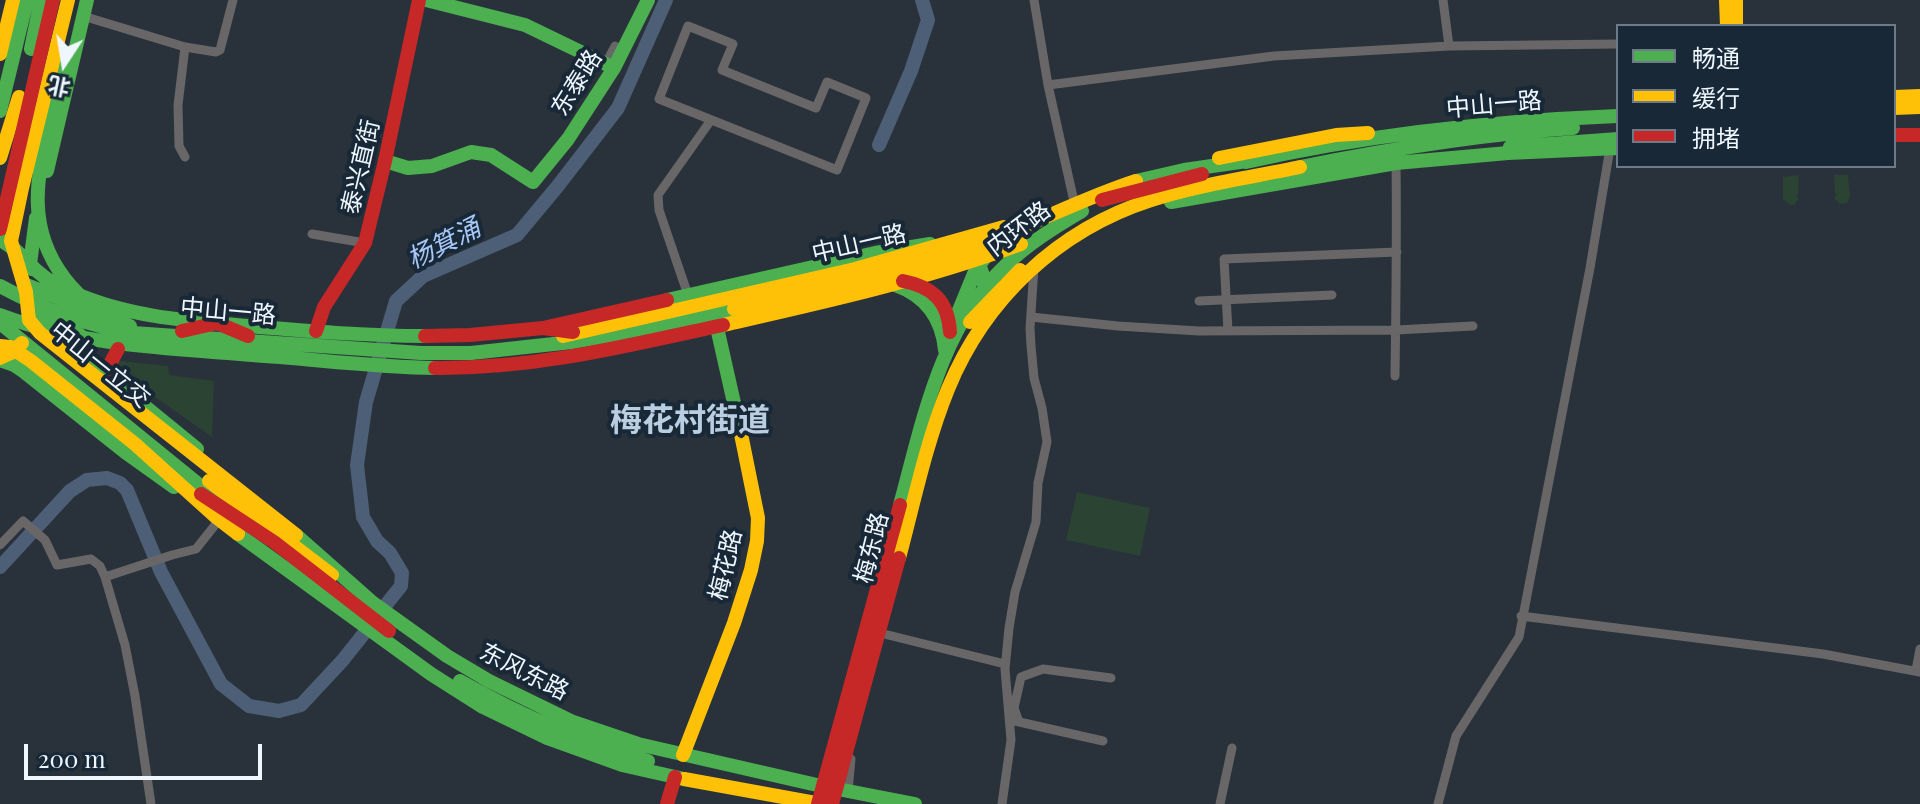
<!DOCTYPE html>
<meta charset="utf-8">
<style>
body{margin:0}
#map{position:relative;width:1920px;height:804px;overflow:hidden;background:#29323a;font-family:"Playfair Display","Noto Sans SC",serif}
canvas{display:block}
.legend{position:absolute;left:1616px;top:24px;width:280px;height:144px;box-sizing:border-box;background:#182837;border:2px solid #6e7a87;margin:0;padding:10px 14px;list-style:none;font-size:24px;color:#eef6fe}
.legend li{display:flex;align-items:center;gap:16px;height:40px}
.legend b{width:40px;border:2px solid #6e7a87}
.north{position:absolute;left:24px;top:24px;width:80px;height:80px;-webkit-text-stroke:6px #182837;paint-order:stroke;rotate:192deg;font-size:22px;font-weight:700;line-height:32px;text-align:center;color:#eef6fe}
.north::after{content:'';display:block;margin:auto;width:28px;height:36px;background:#eef6fe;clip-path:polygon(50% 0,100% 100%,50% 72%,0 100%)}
.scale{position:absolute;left:24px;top:744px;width:238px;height:36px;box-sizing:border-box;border:4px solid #eef6fe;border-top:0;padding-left:10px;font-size:24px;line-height:28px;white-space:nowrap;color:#eef6fe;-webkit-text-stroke:6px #182837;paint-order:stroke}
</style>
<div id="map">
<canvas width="1920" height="804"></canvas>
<ul class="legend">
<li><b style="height:10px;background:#4caf50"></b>畅通</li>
<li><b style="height:10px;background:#ffc107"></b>缓行</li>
<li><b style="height:10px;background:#c62828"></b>拥堵</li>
</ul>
<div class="north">北</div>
<div class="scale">200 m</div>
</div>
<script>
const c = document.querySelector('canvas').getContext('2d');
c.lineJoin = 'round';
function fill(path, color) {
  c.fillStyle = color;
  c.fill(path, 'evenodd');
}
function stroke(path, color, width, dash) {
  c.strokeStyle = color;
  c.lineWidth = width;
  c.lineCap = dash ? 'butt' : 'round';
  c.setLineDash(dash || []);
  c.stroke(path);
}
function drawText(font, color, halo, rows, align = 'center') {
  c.font = font + ' "Playfair Display","Noto Sans SC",serif';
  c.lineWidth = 8;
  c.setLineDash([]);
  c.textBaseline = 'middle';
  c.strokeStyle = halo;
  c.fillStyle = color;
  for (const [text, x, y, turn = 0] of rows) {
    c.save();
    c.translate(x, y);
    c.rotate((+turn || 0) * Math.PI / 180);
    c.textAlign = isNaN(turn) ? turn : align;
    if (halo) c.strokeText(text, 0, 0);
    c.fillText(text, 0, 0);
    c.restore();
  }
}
const green = new Path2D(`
 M1799 175 1798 194 1796 196 1798 197V201H1796L1795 205H1790L1783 199V177Z
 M1834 175H1848L1850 196 1847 203 1839 204 1837 200H1835V196L1837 195 1835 193Z
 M101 359 168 366 169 375 214 381 212 437Z
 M1077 492 1150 508 1140 556 1066 540Z`);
const river = new Path2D(`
 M879 145 911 71 928 20 922 0
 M0 567 70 491 87 480 107 478 120 483 127 490 161 572 221 684 249 706 279 711 301 705 342 661 374 621
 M385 606 401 586 402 573 390 553 377 541 363 517 357 465 366 402 396 301 423 276 517 235 557 187 618 108 666 0`);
const street = new Path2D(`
 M1034 0 1048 85 1073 197
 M1443 0 1449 46
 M83 16 185 47 216 52 220 50 233 0
 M688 26 733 44 722 70 816 108 827 82 866 98 837 170 659 99Z
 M606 63 615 46
 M1048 85 1274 56 1449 46 1618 44
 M185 157 179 146 178 105 185 47
 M312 234 365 243
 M688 295 659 210 658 195 711 120
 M1199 301 1332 295
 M1031 317 1118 326 1199 331 1396 330 1473 326
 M1228 331 1224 259 1397 252
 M1395 376C1396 305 1397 234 1396 163
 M0 545 23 521 45 540 57 565 91 559 100 566 105 577 125 645 135 696 151 804
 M105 577 172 555 196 549 219 520
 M1521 616 1823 654 1920 672
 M884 634 1005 664
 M1916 670 1920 649
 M1015 721 1103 741
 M1019 722 1014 708 1021 677 1043 669 1111 678
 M848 791 851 759
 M1002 804 1011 740 1005 669 1009 628 1015 592 1036 522 1038 483 1047 442 1042 408 1034 378 1031 346 1030 328 1034 267
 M1220 804 1232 748
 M1438 804 1456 736 1519 637 1590 268 1610 148`);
const fast = new Path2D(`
 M426 0 525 25 614 68
 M31 49 41 0
 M66 53C61 75 56 97 51 120 36 178 26 228 65 279 82 301 104 316 130 326
 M0 111 27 0
 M1510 147 1618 139
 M385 161 408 168 432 166 471 152 491 155 533 182 568 139 614 68 648 0
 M1246 162C1369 134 1492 121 1618 116
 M1300 167C1390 149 1481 134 1573 128
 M47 171 87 0
 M1136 181 1184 170 1254 160
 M1171 202 1396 163 1508 153 1618 148
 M0 240C15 247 25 260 37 271 48 281 61 288 74 293 128 317 189 321 248 326 307 331 366 336 425 336
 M972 252C981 266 986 279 984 296
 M32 269 30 264 36 218
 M24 284 97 313
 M895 285C926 296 942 318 945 350
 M0 286C42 309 85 325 133 333L421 353H471L572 342 636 331 734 309
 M667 300 875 253 930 244
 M0 315C83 346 165 348 252 355 313 359 374 367 435 368
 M38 315 80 335
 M0 323 214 497
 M951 330 976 269 984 259
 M718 332 741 434
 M55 333 197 449
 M0 360 14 365 23 371 125 452 174 487
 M900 505C923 421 940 327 1006 265 1029 243 1055 227 1082 211
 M238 534 431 674 483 707 547 738 622 765 684 779
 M296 535 373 603 447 656 489 681 573 722 638 744 817 785 915 804
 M460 681C520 715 582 742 648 761`);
const slow = new Path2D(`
 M68 0 22 188 11 241 26 292 29 320 40 333 296 535
 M1726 0 1727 26
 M1736 0V26
 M0 54 13 0
 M1894 97 1920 96
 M1894 108 1920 107
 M0 158 19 97
 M1219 158 1336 135 1368 133
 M734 309C814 291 893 272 971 247 1027 228 1080 199 1136 181
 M970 322 1020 270
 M723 325C824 302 924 280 1021 244
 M563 336 855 269 1004 227
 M0 346 10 347 31 361 135 444 216 517 238 534
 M0 358 11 353 22 343
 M209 481 332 575
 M899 558C914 502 926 443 948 389 985 299 1058 230 1151 200 1197 185 1252 177 1300 167
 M683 755 734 623 751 570 757 541 758 518 741 434
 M684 779 821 804`);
const jam = new Path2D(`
 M1894 135H1920
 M1102 200 1202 174
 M0 229 53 0
 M903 281C933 287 948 301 950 332
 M543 328 573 332
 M182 331 217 323 248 336
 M316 331 324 307 365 243 385 161 419 0
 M425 336 470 335 543 328 667 300
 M435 368C535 369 626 346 723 325
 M114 381 111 362 118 349
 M201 494 274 542 389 631
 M667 804 675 777
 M818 804 900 505
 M832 804 899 558`);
const streetNames = [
 ["东泰路",577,83,-58],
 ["中山一路",1494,105,-5],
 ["泰兴直街",361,167,-77],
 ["内环路",1019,229,-37],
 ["中山一路",859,244,-13],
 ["中山一路",228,312,5],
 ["中山一立交",100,365,39],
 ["梅东路",872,548,-76],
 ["梅花路",726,565,-77],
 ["东风东路",524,672,27]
];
const waterNames = [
 ["杨箕涌",444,244,-27]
];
const districtNames = [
 ["梅花村街道",690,421]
];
fill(green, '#2b4332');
stroke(river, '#4d5f77', 14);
stroke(street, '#686667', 9);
stroke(fast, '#4caf50', 14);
stroke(slow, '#ffc107', 14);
stroke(jam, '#c62828', 14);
drawText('24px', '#eef6fe', '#182837', streetNames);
drawText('italic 26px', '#a7c8f9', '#182837', waterNames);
drawText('bold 32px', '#bacee1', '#182837', districtNames);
</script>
